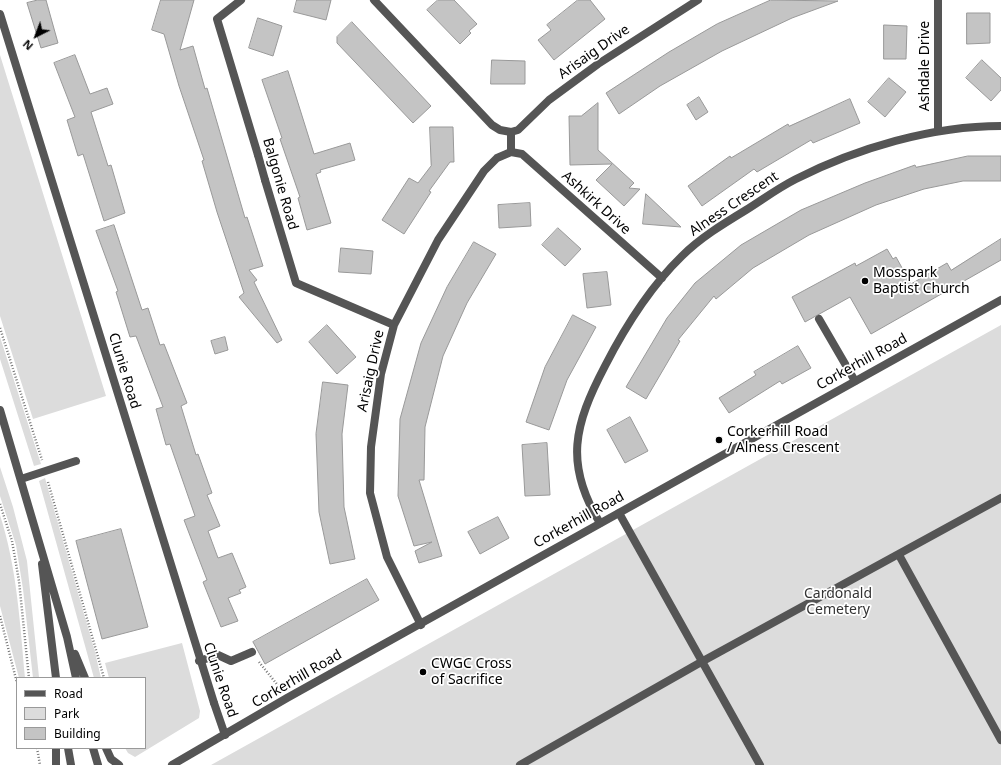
<!DOCTYPE html>
<style>
body{margin:0}
#map{position:relative;width:1001px;height:765px;overflow:hidden;background:#fff;font-family:"Noto Sans",sans-serif}
canvas{display:block}
.legend{position:absolute;left:16px;top:677px;width:130px;height:72px;box-sizing:border-box;background:#fff;border:1px solid #999;margin:0;padding:5px 7px;list-style:none;font-size:12px;color:#000}
.legend li{display:flex;align-items:center;gap:8px;height:20px}
.legend b{width:20px;border:1px solid #999}
.north{position:absolute;left:16px;top:16px;width:40px;height:40px;-webkit-text-stroke:3px #fff;paint-order:stroke;rotate:222deg;font-size:11px;font-weight:700;line-height:16px;text-align:center;color:#000}
.north::after{content:'';display:block;margin:auto;width:14px;height:18px;background:#000;clip-path:polygon(50% 0,100% 100%,50% 72%,0 100%)}
</style>
<div id="map">
<canvas width="1001" height="765"></canvas>
<ul class="legend">
<li><b style="height:5px;background:#555"></b>Road</li>
<li><b style="height:11px;background:#dcdcdc"></b>Park</li>
<li><b style="height:11px;background:#c4c4c4"></b>Building</li>
</ul>
<div class="north">N</div>
</div>
<script>
const c = document.querySelector('canvas').getContext('2d');
c.lineJoin = 'round';
function fill(path, color) {
  c.fillStyle = color;
  c.fill(path, 'evenodd');
}
function stroke(path, color, width, dash) {
  c.strokeStyle = color;
  c.lineWidth = width;
  c.lineCap = dash ? 'butt' : 'round';
  c.setLineDash(dash || []);
  c.stroke(path);
}
function drawText(font, color, halo, rows, align = 'center') {
  c.font = font + ' "Noto Sans",sans-serif';
  c.lineWidth = 3.5;
  c.setLineDash([]);
  c.textBaseline = 'middle';
  c.strokeStyle = halo;
  c.fillStyle = color;
  for (const [text, x, y, turn = 0] of rows) {
    c.save();
    c.translate(x, y);
    c.rotate((+turn || 0) * Math.PI / 180);
    c.textAlign = isNaN(turn) ? turn : align;
    if (halo) c.strokeText(text, 0, 0);
    c.fillText(text, 0, 0);
    c.restore();
  }
}
const green = new Path2D(`
 M0 55 106 396 33 419 0 316Z
 M1001 325V765H211Z
 M0 337 41 464 34 466 0 359Z
 M0 467 13 507 27 561 39 677 33 678 23 589 16 545 0 496Z
 M45 478 95 652 101 678H94L39 481Z
 M0 515C17 568 20 623 25 678H19L0 606Z
 M182 643 200 711 199 718 135 757 128 753 125 748H145V678H109L105 663Z`);
const building = new Path2D(`
 M38 0H46L58 43 41 48 27 3Z
 M161 0H194L180 50 193 46 205 89 207 88 245 218 247 217 263 266 249 270 257 280 254 282 282 340 277 343 239 297 244 293 217 212 202 161 204 160 179 86 164 34 152 30Z
 M297 0H331L326 20 294 12Z
 M438 0H454L477 24 469 31 471 33 460 44 427 10Z
 M578 0H590L605 19 554 60 538 40 551 30 547 25Z
 M771 0 838 1 792 18 722 51 660 86 619 114 606 93 669 52 717 24Z
 M967 13H990V43L967 44Z
 M258 18 282 26 273 56 249 48Z
 M352 22 431 106 413 123 337 43V37Z
 M884 25 907 26 906 59H884Z
 M75 55 90 94 107 88 113 104 91 112 108 166 111 165 125 213 104 221 83 154 78 156 67 120 75 117 54 63Z
 M492 60 525 61V84H491Z
 M982 60 1001 78V90L991 101 966 78Z
 M288 71 314 154 350 143 355 160 320 170 321 172 316 174 331 223 307 230 298 198 300 197 280 139 282 138 262 80Z
 M889 78 906 92 885 117 868 102Z
 M699 97 708 112 696 120 687 105Z
 M850 99 860 123 813 143 811 140 757 172 754 169 702 206 688 186 730 156 731 158 788 124 789 126Z
 M598 103V150L634 183 629 188 640 189 624 206 596 180 612 164 570 165 569 116H581Z
 M430 127H453L454 162H450L429 191 431 192 404 234 382 220 409 178 418 183 431 166Z
 M968 156H1001V181H963L924 189 876 205 809 235 753 268 716 299 714 296 678 340 680 341 646 399 626 387 667 318 695 283 741 245 801 210 865 183 915 165 916 167Z
 M646 194 681 227 643 224Z
 M530 203 531 226 499 228 498 205Z
 M114 225 142 310 148 308 160 345 164 344 187 403 181 406 196 455 198 454 212 493 207 495 220 526 208 531 218 558 232 553 246 587 239 590 241 593 228 598 238 621 221 627 203 582 207 580 184 520 195 516 170 444 166 445 156 409 163 407 136 336 130 337 116 292 118 291 96 231Z
 M558 228 581 249 565 266 542 245Z
 M1001 239V260L871 334 850 297 805 322 792 297 855 263 856 266 887 249 893 259 896 257 911 284 947 263 951 270Z
 M474 242 496 254 467 303 443 356 425 427 424 480H419L442 556 419 563 415 551 432 542 414 546 398 496 400 419 421 343 447 287Z
 M341 248 373 251 371 274 339 272Z
 M607 272 611 305 587 308 583 274Z
 M573 315 596 327 567 380 549 430 526 422 545 367Z
 M327 325 356 357 337 374 309 342Z
 M225 337 228 350 215 354 211 341Z
 M798 346 811 368 782 384 780 381 729 413 719 398 756 375 754 372Z
 M323 382 348 385 342 434 344 507 355 559 330 564 319 512 316 434Z
 M630 417 648 451 625 463 607 430Z
 M547 443 550 495 525 496 522 445Z
 M498 517 509 538 480 554 468 532Z
 M121 529 148 627 102 639 76 541Z
 M367 579 379 600 265 664 253 642Z`);
const path = new Path2D(`
 M0 328 42 460
 M48 482 104 678
 M0 504 12 541 19 581 29 678
 M0 616 17 683
 M259 662 280 688
 M37 748 40 765`);
const service = new Path2D(`
 M819 319 855 381
 M21 479 76 461
 M619 513 760 765
 M899 555 1001 740
 M199 661 218 655 231 661 252 652
 M520 765 703 661 1001 498`);
const pedestrian = new Path2D(`
 M511 152V132
 M258 155 265 180
 M214 703 225 735`);
const minor = new Path2D(`
 M241 0 217 19 258 155
 M374 0 492 125 500 130 511 132 518 130 549 100 598 64 698 0
 M938 0V131
 M0 14 214 703
 M265 180 296 283 394 325
 M600 523C564 464 574 425 605 366 625 327 650 287 682 256 700 238 723 224 746 210 762 200 778 188 796 179 857 148 932 126 1001 126
 M421 625 387 557 370 493 371 447 381 374 394 325 438 240 484 171 497 158 511 152 522 154 662 278`);
const tertiary = new Path2D(`
 M0 410 67 637 76 678
 M42 564 56 678
 M75 654 85 678
 M68 748 71 765
 M93 748 98 765
 M106 748 111 759 119 765
 M56 765V748
 M172 765 287 698 1001 300`);
const markers = [
 [865,281,4,"#000"],
 [719,440,4,"#000"],
 [423,672,4,"#000"]
];
const streetNames = [
 ["Arisaig Drive",594,52,-35],
 ["Ashdale Drive",925,66,-90],
 ["Balgonie Road",280,184,74],
 ["Ashkirk Drive",596,203,42],
 ["Alness Crescent",734,204,-34],
 ["Corkerhill Road",862,362,-29],
 ["Clunie Road",124,371,73],
 ["Arisaig Drive",371,371,-78],
 ["Corkerhill Road",579,520,-29],
 ["Corkerhill Road",297,679,-30],
 ["Clunie Road",220,680,71]
];
const poiNames = [
 ["Mosspark",873,273],
 ["Baptist Church",873,289],
 ["Corkerhill Road",727,432],
 ["/ Alness Crescent",727,448],
 ["CWGC Cross",431,664],
 ["of Sacrifice",431,680]
];
const parkNames = [
 ["Cardonald",838,594],
 ["Cemetery",838,610]
];
fill(green, '#dcdcdc');
fill(building, '#c4c4c4');
stroke(building, '#999', 1);
stroke(path, '#777', 2.5, [1, 2]);
stroke(service, '#555', 8);
stroke(pedestrian, '#555', 8);
stroke(minor, '#555', 8);
stroke(tertiary, '#555', 8);
for (const [x, y, r, color] of markers) {
  const dot = new Path2D();
  dot.arc(x, y, r, 0, 2 * Math.PI);
  c.fillStyle = color;
  c.fill(dot);
  stroke(dot, '#fff', 1.5);
}
drawText('14px', '#000', '#fff', streetNames);
drawText('14px', '#000', '#fff', poiNames, 'left');
drawText('14px', '#333', '#fff', parkNames);
</script>
